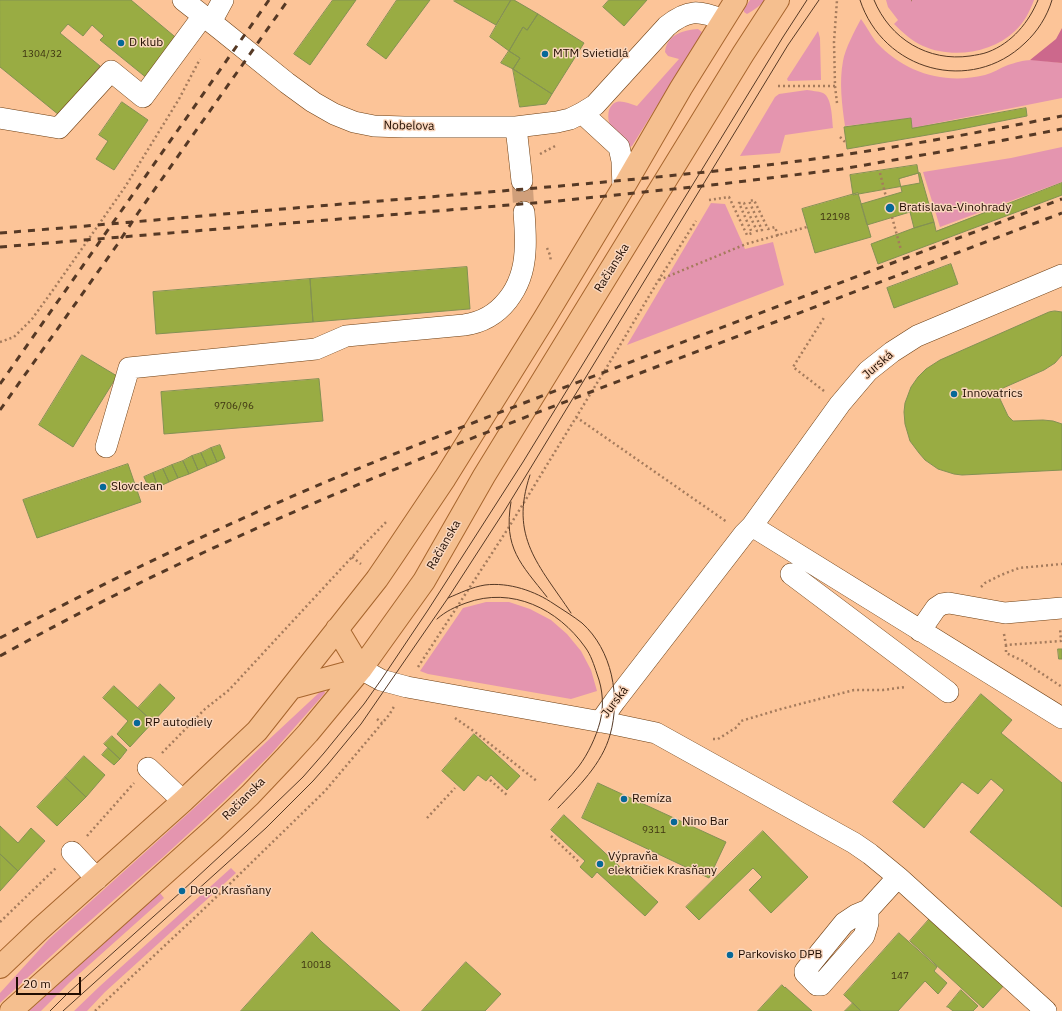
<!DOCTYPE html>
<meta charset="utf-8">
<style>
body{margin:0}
#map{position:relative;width:1062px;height:1011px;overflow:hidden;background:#fcc498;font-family:"IBM Plex Sans",sans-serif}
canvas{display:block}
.scale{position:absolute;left:16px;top:977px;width:65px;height:18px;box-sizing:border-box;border:2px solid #210d01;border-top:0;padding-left:5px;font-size:12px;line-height:14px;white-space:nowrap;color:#210d01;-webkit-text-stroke:3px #f9d6bd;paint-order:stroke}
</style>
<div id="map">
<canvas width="1062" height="1011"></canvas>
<div class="scale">20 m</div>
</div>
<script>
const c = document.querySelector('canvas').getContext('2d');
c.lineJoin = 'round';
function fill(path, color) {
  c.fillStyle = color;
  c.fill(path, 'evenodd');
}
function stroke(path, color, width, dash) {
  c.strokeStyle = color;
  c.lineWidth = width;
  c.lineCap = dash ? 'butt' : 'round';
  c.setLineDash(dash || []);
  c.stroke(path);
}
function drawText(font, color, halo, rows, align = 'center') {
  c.font = font + ' "IBM Plex Sans",sans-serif';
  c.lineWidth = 3;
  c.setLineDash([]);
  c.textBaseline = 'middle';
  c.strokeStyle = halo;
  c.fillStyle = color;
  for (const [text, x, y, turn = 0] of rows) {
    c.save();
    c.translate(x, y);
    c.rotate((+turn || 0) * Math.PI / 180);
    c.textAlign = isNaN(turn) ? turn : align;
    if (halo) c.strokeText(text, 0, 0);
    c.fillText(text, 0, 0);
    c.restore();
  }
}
const green = new Path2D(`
 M750 0H765C760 6 754 10 747 14L744 12V9Z
 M886 0H1034C1030 11 1024 23 1015 31 992 53 952 59 923 46 912 41 903 33 894 24L898 20 888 7Z
 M861 19C866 26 871 35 876 42 905 73 944 85 985 75 993 73 1000 68 1008 65 1014 63 1024 60 1031 60 1042 60 1052 62 1062 63V98L912 128 911 118 845 126C842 105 839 82 843 61 845 49 855 30 861 19Z
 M698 29 702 32 701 35 632 146 628 148C622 140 613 132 609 122 608 118 608 114 609 110 615 96 626 103 637 106L679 59 668 56 665 52C667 34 684 30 698 29Z
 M818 31 820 38 821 80 788 81 787 79Z
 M807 90C812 91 818 91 823 93 832 97 832 119 833 128L785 135 780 153 740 156 775 97 779 94Z
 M1062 147V182L940 227 923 172 1011 158Z
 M711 203 725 204 745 249 773 242 784 285 627 345Z
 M486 602H509L530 609 551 620 567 634 581 651 591 670 597 691 571 699 428 674 420 671 463 608Z
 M322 690H324L325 693 271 754 223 802 162 858 76 933 0 1003V993L49 939 233 773Z
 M231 868 236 873 105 992 87 1011H74L100 986Z
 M160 893 164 898 70 982 41 1011H29Z`);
const forest = new Path2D(`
 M1062 28V63L1030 60 1056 39Z`);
const building = new Path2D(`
 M0 0H131L180 41 148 79 100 40 104 36 92 25 83 36 68 24 60 33 100 66 59 115 0 67Z
 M333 0H356L310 65 294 54Z
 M397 0H430L386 59 367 45Z
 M455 0H511L496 25 454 1Z
 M511 0H514L538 14 527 30 523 27 509 51 490 37Z
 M609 0H647L624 26 603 7Z
 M538 14 584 43 552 94 513 69 520 58 509 51 523 27 527 30Z
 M509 51 520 58 513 69 501 63Z
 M513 69 552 94 546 104 520 107Z
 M122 102 148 120 114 170 96 159 108 141 99 135Z
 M1026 108 1027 116 956 130 847 149 844 127 911 118 912 128Z
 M917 165 920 183 853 195 850 175Z
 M920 173 934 222 914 228 910 212 867 225 861 204 902 192 899 179Z
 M1062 183V195L878 264 871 244 914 228 934 222 936 231Z
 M858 193 871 237 815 253 802 209Z
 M951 264 958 284 894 308 887 288Z
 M467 267 470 309H469L313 322 310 279Z
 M310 279 313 322 156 334 153 292Z
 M1055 311 1062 312V355L1061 356 1055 363 1044 370 1003 388 1000 391 999 395 1000 399 1008 416 1013 421 1043 420 1053 421 1062 424V470L962 475 954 474 938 469 925 460 919 453 910 441 905 424 904 412 905 403 911 387 918 377 926 369 940 360 1049 312Z
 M82 355 117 376 73 447 39 425Z
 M319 379 323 421 164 434 161 392Z
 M220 445 225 458 217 462 211 448Z
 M211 448 217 462 207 466 201 453Z
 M201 453 207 466 198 470 192 456Z
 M192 456 198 470 189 474 183 461Z
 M183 461 189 474 178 478 172 465Z
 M128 464 141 502 37 538 23 500Z
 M172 465 178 478 169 482 163 469Z
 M163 469 169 482 158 487 153 473Z
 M153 473 158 487 150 490 144 477Z
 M1058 649H1062V659H1059Z
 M160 684 175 698 153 722 138 708Z
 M114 686 153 722 130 747 117 734 128 721 103 698Z
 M981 694 1012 720 1001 733 1062 783V907L970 832 1004 790 991 779 978 794 962 782 924 828 893 802Z
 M474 734 520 776 507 790 491 775 486 781 478 775 464 791 442 771Z
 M112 736 127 750 120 759 104 744Z
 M108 748 120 759 114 765 102 755Z
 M84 756 105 775 86 797 65 777Z
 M65 777 86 797 57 826 37 807Z
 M598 783 726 842 709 878 582 818Z
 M564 815 658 902 645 916 597 872 592 878 580 867 585 861 551 830Z
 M0 826 18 843 31 828 45 841 18 871 0 854Z
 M763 831 808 877 771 913 749 890 762 877 753 868 699 920 686 907Z
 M0 854 18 871 0 891Z
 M933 915 1007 982 983 1008 910 941Z
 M312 932 322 942 400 1011H241Z
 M899 933 937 967 934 971 947 983 938 994 925 981 898 1011H861L844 995Z
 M466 962 501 994 485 1011H422Z
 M782 985 785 988V987L812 1011H758Z
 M961 990 978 1006 973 1011H953L948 1007H947Z
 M853 1003 861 1011H845Z`);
const minorTunnel = new Path2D(`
 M522 181 524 212`);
const path = new Path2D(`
 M911 0H912
 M778 86H835
 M837 103 835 86 834 42 837 0
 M840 137 846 143
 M540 154 557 145
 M880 173 886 197
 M709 200 729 197 747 235 752 233 739 203H744L757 231 762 230 749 201 754 200 768 229 775 227 778 236
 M892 217 901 250
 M547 248 550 255 551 262
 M659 280 746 244 807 227
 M0 342 14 337 32 319 53 290 125 187 179 99 200 59
 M824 391 793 367 825 316
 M576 417 727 522
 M352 557 361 564
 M981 587 985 583 1001 575 1019 568 1062 564
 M1004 634 1006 645 1061 641 1060 628
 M1006 645V653L1023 661 1062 687
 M418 667 509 527 616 352 658 281 696 221
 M455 718 475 732 538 782
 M377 719 382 723
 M713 739H718L737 727 741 721 781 709 854 690H883L905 687
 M162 753 205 709 229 690 352 557 388 520
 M490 780 508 796
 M427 818 455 788
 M87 836 134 783
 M551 836 579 862
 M0 922 57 867
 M95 1011 207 906 325 791 389 715 395 705`);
const minor = new Path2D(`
 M183 0 220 29 287 83 313 102 334 114 354 122 374 126 404 127H516L557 122 570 119 582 113 595 105 667 26C688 9 699 10 723 20
 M211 22 223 0
 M582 113 619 147 622 161 623 188
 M0 118 59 128 111 71 143 97 203 16
 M516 127 522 181
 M106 447 129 368 316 349 346 336 464 325C501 320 523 288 525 252 526 239 525 225 524 212
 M752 526 1062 718
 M791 574 948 692
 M920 631 936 608 942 604 949 603 1005 613 1062 608
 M361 669 381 680 407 687 613 724 656 733 854 843 870 854 898 877 1046 1011
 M600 722 615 701 744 534 752 526 840 404 868 371 892 352 917 336 1062 275
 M148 768 183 801
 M72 852 97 879
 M868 910V923L864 936 821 985H817L805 973V971L844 923 856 915 868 910 898 877`);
const major = new Path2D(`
 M337 629 361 669
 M291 688 361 669
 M0 967 40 929 183 801 257 731 377 579 394 554 445 478 544 319 623 188 681 88 736 0
 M11 1011 213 830 250 795 286 757 308 733 361 669 424 581 484 476 743 54 778 0`);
const tram = new Path2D(`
 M860 0C883 71 971 95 1025 43 1037 32 1047 17 1052 0
 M874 0C890 39 928 62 970 56 976 55 983 54 988 52 1012 43 1029 22 1038 0
 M530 475C509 537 539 565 571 613
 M511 502C503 548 521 564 547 597
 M448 598C460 593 472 587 485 585 509 582 535 591 554 604 563 610 573 616 582 623 612 650 621 697 610 735 602 764 578 787 558 808
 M437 619C446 611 455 607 466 603 512 586 558 609 585 647 591 655 594 665 597 674 603 690 604 706 600 722 596 737 588 754 579 766 570 778 559 788 549 800
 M50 1011 68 993 182 891 247 831 303 777 324 753 364 704 381 680 428 610 523 462 783 37 807 0
 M63 1011 266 828 313 781 328 764 361 724 448 598 505 510 788 45 819 0`);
const rail = new Path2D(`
 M0 233C127 223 253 211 380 201 512 190 644 180 776 164 872 152 967 135 1062 116
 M0 247 558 201 721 184 842 169 957 149 1062 129
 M0 384 269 0
 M0 410 117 245 138 213 288 0
 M0 638C107 581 217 528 328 481 439 435 550 393 662 350 795 300 929 249 1062 199
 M0 656C209 539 433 452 656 367 792 316 927 264 1062 213`);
const markers = [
 [121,43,4,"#076897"],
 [545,54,4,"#076897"],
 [890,208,5,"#076897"],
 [954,394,4,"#076897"],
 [103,487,4,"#076897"],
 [137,723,4,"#076897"],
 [624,799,4,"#076897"],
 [674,822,4,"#076897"],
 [600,864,4,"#076897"],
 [182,891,4,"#076897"],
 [730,955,4,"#076897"]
];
const numberNames = [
 ["1304/32",42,54],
 ["12198",835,217],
 ["9706/96",234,406],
 ["9311",654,830],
 ["10018",316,965],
 ["147",900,976]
];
const poiNames = [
 ["D klub",129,43],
 ["MTM Svietidlá",553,54],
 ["Bratislava-Vinohrady",899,208],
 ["Innovatrics",962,394],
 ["Slovclean",111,487],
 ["RP autodiely",145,723],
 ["Remíza",632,799],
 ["Nino Bar",682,822],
 ["Výpravňa",608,857],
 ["električiek Krasňany",608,871],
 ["Depo Krasňany",190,891],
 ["Parkovisko DPB",738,955]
];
const streetNames = [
 ["Nobelova",409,126,1],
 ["Račianska",612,268,-58],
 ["Jurská",878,365,-41],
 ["Račianska",444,545,-60],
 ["Jurská",615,702,-53],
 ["Račianska",244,799,-45]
];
fill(green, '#e495af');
fill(forest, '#cc688c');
fill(building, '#99ac43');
stroke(building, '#839153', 1);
stroke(minorTunnel, '#d09f7a', 21, [21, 10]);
stroke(minor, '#6d3e12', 22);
stroke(major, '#a7652d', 24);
stroke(path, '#a57b5c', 2.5, [2, 3]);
stroke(minor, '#fff', 21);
stroke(major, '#f5bf8f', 22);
stroke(tram, '#563925', 1);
stroke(rail, '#563925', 3, [7, 7]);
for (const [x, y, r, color] of markers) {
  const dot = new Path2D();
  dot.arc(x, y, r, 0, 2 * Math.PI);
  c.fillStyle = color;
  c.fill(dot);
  stroke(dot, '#f9d6bd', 1.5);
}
drawText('10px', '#3f3512', null, numberNames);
drawText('12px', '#210d01', '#f9d6bd', poiNames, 'left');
drawText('12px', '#210d01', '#f9d6bd', streetNames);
</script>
